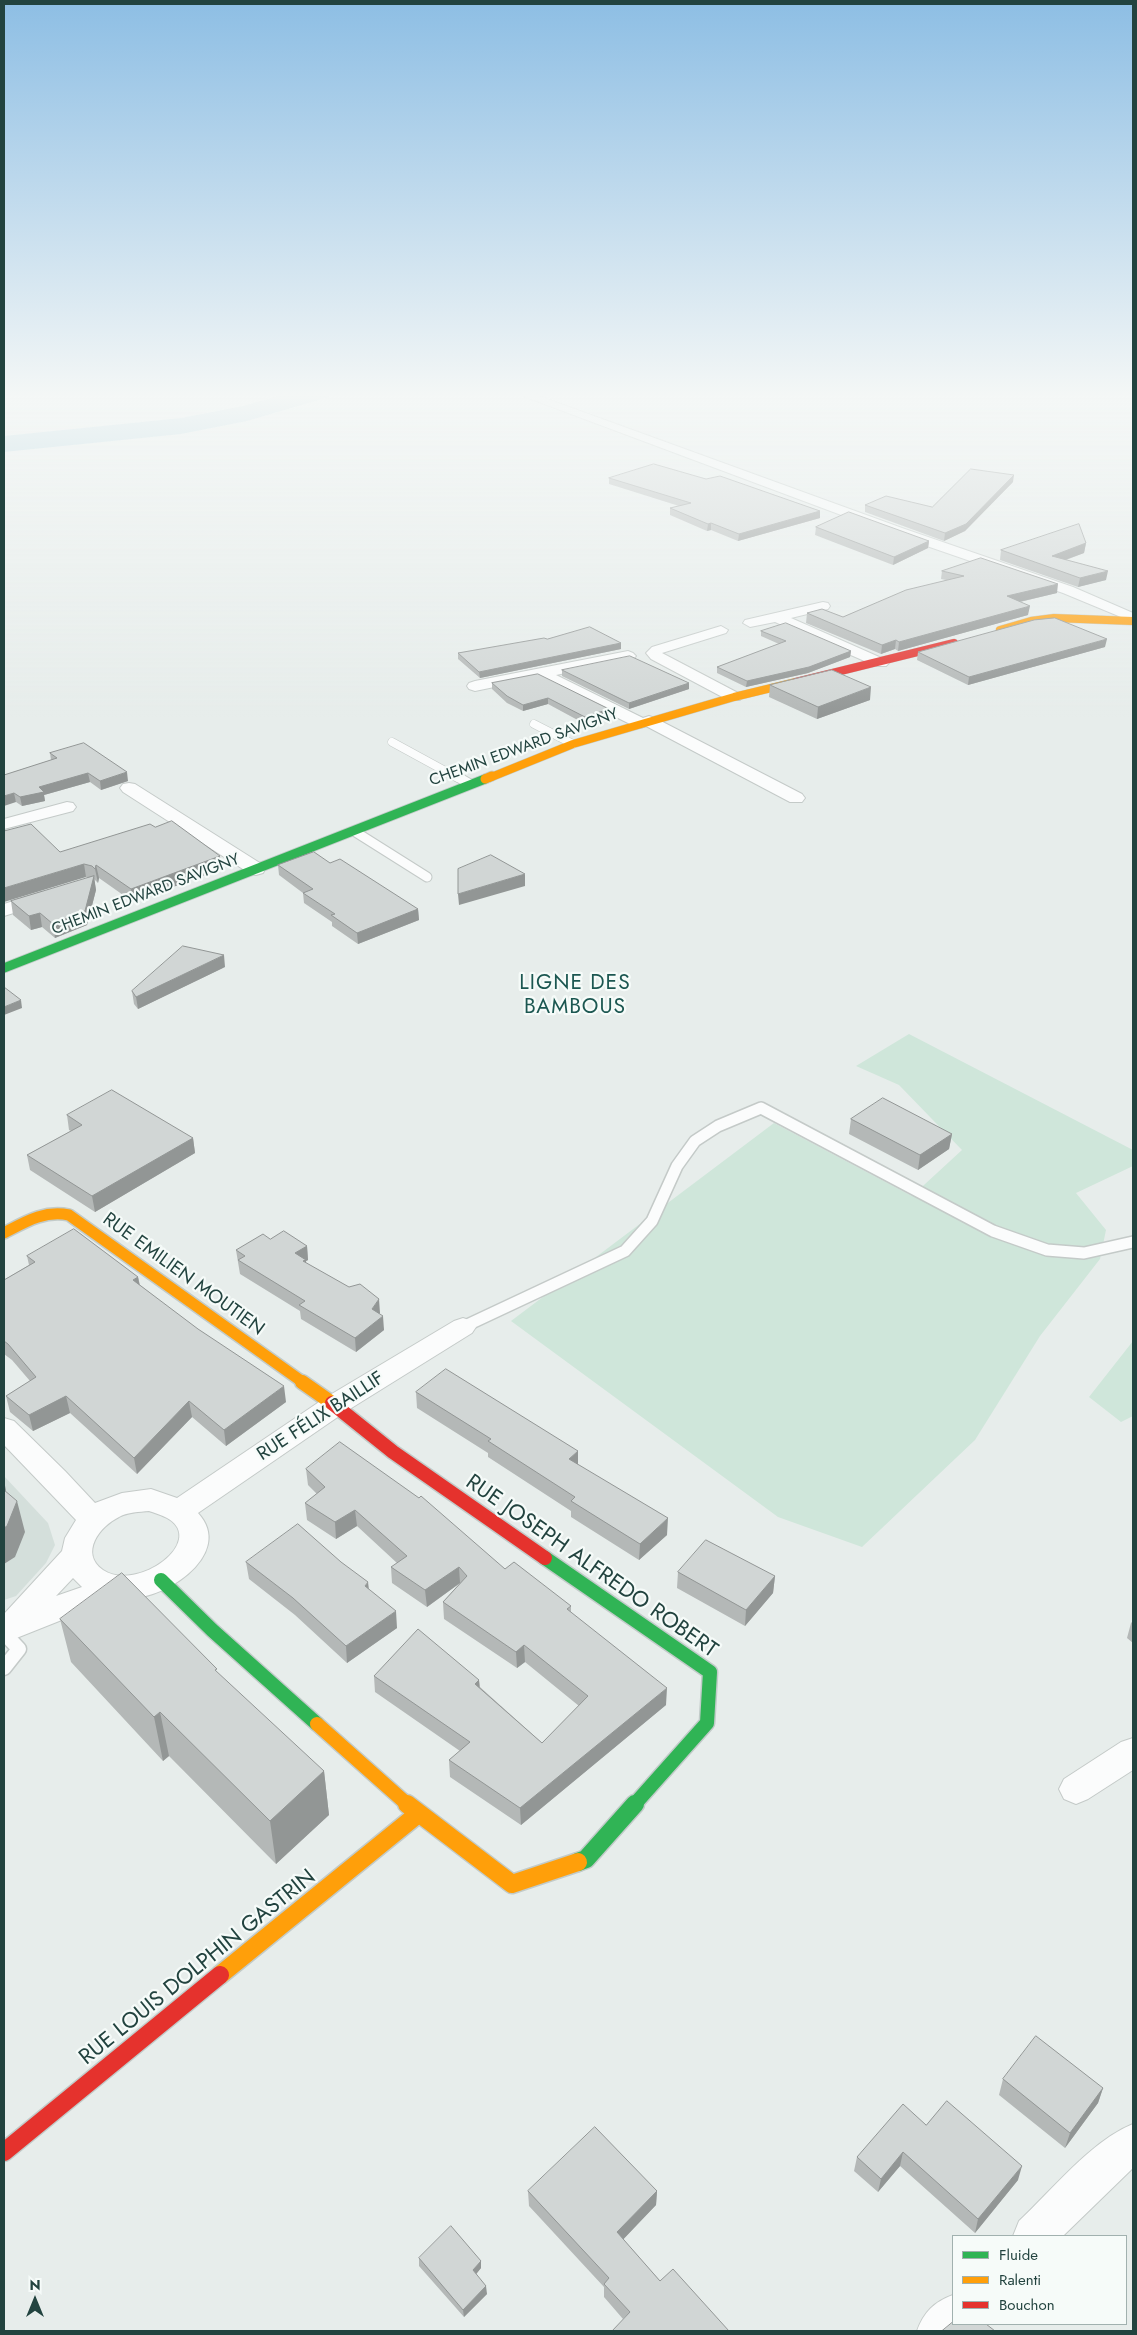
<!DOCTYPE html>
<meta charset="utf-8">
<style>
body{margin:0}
#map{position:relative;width:1137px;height:2335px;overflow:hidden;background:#e7edeb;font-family:Jost,sans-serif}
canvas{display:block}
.frame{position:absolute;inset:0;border:5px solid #22433f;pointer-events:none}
.legend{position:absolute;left:952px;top:2235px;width:175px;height:90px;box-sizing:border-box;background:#f6fbf9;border:1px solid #a1b1af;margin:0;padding:6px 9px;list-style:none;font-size:15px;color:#22433f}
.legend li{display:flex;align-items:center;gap:10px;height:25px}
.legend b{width:25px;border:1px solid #a1b1af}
.north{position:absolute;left:10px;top:2275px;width:50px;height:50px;-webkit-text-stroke:4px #f6fbf9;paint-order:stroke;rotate:0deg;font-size:14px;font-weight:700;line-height:20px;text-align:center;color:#22433f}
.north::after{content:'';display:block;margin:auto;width:18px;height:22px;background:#22433f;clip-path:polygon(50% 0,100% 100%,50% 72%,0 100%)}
</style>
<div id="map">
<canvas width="1137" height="2335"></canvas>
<div class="frame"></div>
<ul class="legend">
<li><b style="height:6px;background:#30b455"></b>Fluide</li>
<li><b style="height:6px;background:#ff9f0a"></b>Ralenti</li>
<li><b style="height:6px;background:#e5322d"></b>Bouchon</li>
</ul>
<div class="north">N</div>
</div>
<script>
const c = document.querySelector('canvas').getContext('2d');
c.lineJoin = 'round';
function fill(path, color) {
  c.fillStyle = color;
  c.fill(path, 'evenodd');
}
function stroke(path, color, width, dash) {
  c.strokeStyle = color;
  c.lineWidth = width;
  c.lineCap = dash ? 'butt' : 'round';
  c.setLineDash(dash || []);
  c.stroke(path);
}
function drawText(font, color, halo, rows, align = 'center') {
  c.font = font + ' Jost,sans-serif';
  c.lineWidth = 4.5;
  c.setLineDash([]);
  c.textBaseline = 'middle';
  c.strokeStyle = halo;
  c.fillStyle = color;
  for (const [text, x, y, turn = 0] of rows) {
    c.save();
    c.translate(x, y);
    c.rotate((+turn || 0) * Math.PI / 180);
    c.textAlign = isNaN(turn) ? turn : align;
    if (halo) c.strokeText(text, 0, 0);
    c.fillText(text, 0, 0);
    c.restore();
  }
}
const built = new Path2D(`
 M4 1476 48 1523 55 1545 46 1563 16 1596 4 1600Z`);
const green = new Path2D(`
 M909 1034 1133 1150V1166L1076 1193 1106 1230 1100 1259 1040 1336 975 1440 862 1547 778 1517 511 1321 774 1123 912 1196 962 1150 899 1085 856 1066Z
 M1133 1341V1416L1121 1422 1089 1397Z`);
const river = new Path2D(`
 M292 392H332L329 397 247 421 181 434 4 452V436L181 418 243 406Z`);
const laneFar3 = new Path2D(`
 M534 724 573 744
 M392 742 458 778`);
const laneFar2 = new Path2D(`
 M456 776 470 784
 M354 831 427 877`);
const laneFar1 = new Path2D(`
 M463 1327 625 1251 652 1221 677 1166 695 1141 718 1126 761 1108 993 1231 1047 1250 1084 1253 1133 1242`);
const lane = new Path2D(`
 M4 1633 19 1649 4 1668`);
const street = new Path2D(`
 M512 392H528L902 528 1073 587 1133 613V622L1063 593 892 534Z
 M823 602 828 603 830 606 828 609 791 618 886 660 889 663 886 666H876L775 622 750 627 743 623 745 620Z
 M721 626 728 630 726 633 662 653 740 694 742 697 740 700H728L651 659 646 653 652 647Z
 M628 651 633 653 636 656 633 659 556 675 643 718 649 716 655 718 802 794 805 798 802 802H790L646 726 640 728 634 726 538 678 475 691 469 689 467 686 469 683 475 681Z
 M129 783 135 784 263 865 265 869 263 873 256 875 249 873 123 792 120 788 123 784Z
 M67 802 73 803 76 807 73 811 4 829V819Z
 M42 892 49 894 52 898 49 902 4 916V904Z
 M463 1318 472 1321 476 1327 472 1333 345 1412 198 1513C237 1555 159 1606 117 1598L4 1643V1614L62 1551 65 1538 76 1520 4 1445V1418L14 1421 65 1471 95 1503 122 1493 151 1489 177 1498 325 1398 454 1321ZM149 1511C155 1513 162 1515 167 1518 208 1541 137 1593 103 1570 79 1553 100 1526 119 1517 128 1512 139 1512 149 1511ZM73 1578 82 1587 56 1596Z
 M1133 1738V1770L1088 1799 1076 1804 1064 1799 1059 1789 1064 1779 1121 1742Z
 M1133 2124V2168L1063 2236H1013L1019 2221C1052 2190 1091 2141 1133 2124Z
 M953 2295V2324H971L968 2331H917C924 2312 934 2302 953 2295Z`);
const fastFar2 = new Path2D(`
 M4 968 485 779`);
const fastFar1 = new Path2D(`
 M545 1558 710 1672 707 1723 634 1805
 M161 1580 212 1630 317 1724`);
const fast = new Path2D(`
 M578 1862 586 1859 635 1804`);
const slowFar4 = new Path2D(`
 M1000 630 1031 621 1054 618 1133 621
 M489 778 573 744 734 697 796 682`);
const slowFar3 = new Path2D(`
 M485 779 492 776`);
const slowFar2 = new Path2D(`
 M4 1233C25 1222 44 1210 69 1215L304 1383`);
const slowFar1 = new Path2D(`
 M302 1382 332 1403
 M317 1724 408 1805`);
const slow = new Path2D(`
 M407 1804 512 1884 578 1862
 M220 1975 418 1814`);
const jamFar2 = new Path2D(`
 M796 682 954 643`);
const jamFar1 = new Path2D(`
 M332 1403 393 1452 545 1558`);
const jam = new Path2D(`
 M4 2152 220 1975`);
const wall = new Path2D(`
 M609 478 820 511V518L738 541 711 530 707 531 670 515V508L679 506 609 484Z
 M1013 482 965 531 944 541 865 512V505L932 507Z
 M816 527 929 541 928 548 893 565 815 535Z
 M1086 543 1084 553 1066 560 1106 580 1078 587 1000 560 1001 550Z
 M942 571 1057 593 1020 602 1028 615 898 651 895 649 881 654 806 623 807 613 843 617 946 580 941 579Z
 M761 631 851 651 850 657 808 673 746 687 717 673V667L779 644 761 636Z
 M547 639 621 643V649L480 678 458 659V653Z
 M1105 647 968 685 917 660 918 652Z
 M562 670 689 683V689L629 709 562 676Z
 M538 674 609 716 585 724 548 704 523 711 507 703 492 689V683Z
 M770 685 870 700 817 719 769 697Z
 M50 753 128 781 101 790 90 782 44 795 45 801 22 806 16 802 4 775 51 760Z
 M60 852 221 869 133 902 99 878 98 883 94 879 96 890 87 925 55 938 42 927 31 930 13 915 11 901 88 878 86 877Z
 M330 863 418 909 419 920 358 944 332 926V922L304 903 303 893 279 875 278 865Z
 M225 967 138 1009 134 1004 132 991Z
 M67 1115 193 1138 195 1153 95 1212 30 1170 27 1155 71 1131 69 1130Z
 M851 1119 952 1134 949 1149 918 1170 849 1134Z
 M270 1239 307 1246 308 1260 306 1261V1263L380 1313 379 1314 384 1330 356 1352 301 1319 300 1311 240 1274 236 1250Z
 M27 1256 138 1277 140 1285 286 1402 226 1446 192 1417 137 1474 70 1413 33 1431 10 1412 6 1396 30 1381 12 1360 4 1354V1280L29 1265Z
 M416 1392 578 1465 667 1535 639 1560 571 1517V1511L488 1457V1453L417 1408Z
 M306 1469 505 1569 571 1606V1612L666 1705 521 1825 450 1777 449 1760 460 1751 375 1692 374 1676 479 1680 480 1687 542 1743 579 1706 525 1662 517 1668 444 1619 443 1602 460 1583 427 1607 392 1583 391 1567 397 1563 357 1526 336 1539 307 1520 305 1503 317 1494 308 1485Z
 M246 1562 369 1589 397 1628 347 1663 295 1615 249 1579Z
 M678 1572 775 1576 773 1593 745 1626 677 1588Z
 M60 1619 324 1771 329 1815 276 1864 169 1756 163 1761 71 1662Z
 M1133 1621V1643L1127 1638 1131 1623Z
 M1003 2079 1103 2088 1098 2103 1065 2148 999 2095Z
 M926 2125 1018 2180 975 2233 900 2166 878 2192 854 2171 857 2157Z
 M528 2191H657L656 2205 623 2239 660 2281 623 2319 604 2297V2287L529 2206Z
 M419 2258 481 2261V2268L476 2274 487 2294 464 2317 419 2266Z`);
const shadedWall = new Path2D(`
 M1014 475 1013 482 965 531 944 541 945 533Z
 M820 511V518L738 541 739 534Z
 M711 523V530L707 531 708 524Z
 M929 541 928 548 893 565 894 557Z
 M1086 543 1084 553 1051 565 1052 556Z
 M1108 571 1106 580 1078 587 1080 578Z
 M1058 584 1057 593 1006 605 1007 596Z
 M1030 606 1028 615 898 651 899 642Z
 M1107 639 1105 647 968 685 969 677Z
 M896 640 895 649 881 654 882 645Z
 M621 643V649L480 678 479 672Z
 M851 651 850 657 808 673 746 687 747 681Z
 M689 683V689L629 709V703Z
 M871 687 870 700 817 719 818 707Z
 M548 698V704L523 711V705Z
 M609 709V716L585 724V717Z
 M127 772 128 781 101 790 100 781Z
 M88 773 90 782 44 795 45 801 22 806 20 797 39 787Z
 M14 793 16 802 4 806V796Z
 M220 856 221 869 133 902 131 889Z
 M84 864 86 877 4 902V888Z
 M96 865 99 878 98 883 95 869Z
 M525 874V886L459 905 458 894Z
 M94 876 96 890 87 925 55 938 53 924Z
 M418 909 419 920 358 944 357 933Z
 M40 913 42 927 31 930 29 916Z
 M224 955 225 967 138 1009 136 997Z
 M21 1000 22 1008 4 1015V1007Z
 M952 1134 949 1149 918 1170 920 1155Z
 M193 1138 195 1153 95 1212 92 1196Z
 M307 1246 308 1260 306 1261 307 1274 295 1253Z
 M138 1277 141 1293 133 1280Z
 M379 1299 380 1313 373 1323 372 1309Z
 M383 1316 384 1330 356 1352 355 1338Z
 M284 1386 286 1402 226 1446 224 1430Z
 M66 1396 70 1413 33 1431 29 1415Z
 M189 1401 192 1417 137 1474 134 1458Z
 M578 1451V1468L569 1459Z
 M4 1481 6 1490 4 1498Z
 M17 1501 25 1532 15 1557 4 1564V1528Z
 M355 1510 357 1526 336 1539 335 1522Z
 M668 1518 667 1535 639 1560 640 1544Z
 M459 1567 460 1583 427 1607 425 1590Z
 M775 1576 773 1593 745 1626 746 1610Z
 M368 1582 370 1598 365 1586Z
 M396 1611 397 1628 347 1663 346 1646Z
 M524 1645 525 1662 517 1668 516 1652Z
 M479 1680 480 1696 475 1684Z
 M667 1688 666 1705 521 1825 520 1808Z
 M160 1712 169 1756 163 1761 154 1717Z
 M324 1771 329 1815 276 1864 270 1821Z
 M1103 2088 1098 2103 1065 2148 1070 2133Z
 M903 2152 900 2166 878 2192 881 2179Z
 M1022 2166 1018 2180 975 2233 978 2219Z
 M657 2191 656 2205 617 2246V2232Z
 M481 2261V2268L473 2278V2270Z
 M486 2286 487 2294 464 2317 463 2310Z`);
const building = new Path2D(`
 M654 464 706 479 720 476 820 511 739 534 711 523 708 524 670 508 691 503 609 478Z
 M971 469 1014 475 966 524 945 533 865 505 886 496 932 507Z
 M849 512 929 541 894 557 816 527Z
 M1079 524 1086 543 1052 556 1108 571 1080 578 1001 550Z
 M981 558 1058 584 1007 596 1030 606 899 642 896 640 882 645 807 613 822 609 843 617 906 590 964 576 942 571Z
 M1055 618 1107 639 969 677 918 652 1034 620Z
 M786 623 851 651 809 667 747 681 717 667 786 641 761 631Z
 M590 627 621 643 479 672 458 653 544 638 547 639Z
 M630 656 689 683 629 703 562 670Z
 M832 670 871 687 818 707 770 685Z
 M538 674 609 709 585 717 548 698 523 705 507 696 492 683Z
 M84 743 127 772 100 781 88 773 39 787 44 792 20 797 14 793 4 796V775L57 758 50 753Z
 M172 821 220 856 131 889 96 865 95 869 92 866 84 864 4 888V831L31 824 60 852 150 824 155 827Z
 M314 852 330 863 340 859 418 909 357 933 331 915 335 914 303 893 313 889 278 865Z
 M491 855 525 874 458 894V869Z
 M94 876 85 911 53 924 40 913 29 916 11 901Z
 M183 946 224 955 136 997 132 991Z
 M4 987 21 1000 4 1007Z
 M112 1090 193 1138 92 1196 27 1155 82 1125 67 1115Z
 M883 1098 952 1134 920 1155 851 1119Z
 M74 1229 138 1277 133 1280 198 1329 284 1386 224 1430 189 1401 134 1458 66 1396 29 1415 6 1396 36 1377 8 1344 4 1341V1280L35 1262 27 1256Z
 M284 1231 307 1246 295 1253 306 1260 303 1261 349 1287 360 1284 379 1299 372 1309 383 1316 355 1338 299 1305 305 1301 238 1260 245 1256 236 1250 263 1234 270 1239Z
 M446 1369 578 1451 569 1459 668 1518 640 1544 571 1501 575 1497 488 1441 491 1439 416 1392Z
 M340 1442 419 1498 421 1496 505 1569 514 1562 571 1606 567 1609 667 1688 520 1808 449 1760 470 1742 374 1676 418 1629 479 1680 475 1684 542 1743 588 1696 524 1645 516 1652 443 1602 467 1576 459 1567 425 1590 391 1567 407 1556 355 1510 335 1522 305 1503 325 1487 306 1469Z
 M4 1490 17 1501 7 1526 4 1528Z
 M298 1524 341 1562 368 1582 365 1586 396 1611 346 1646 293 1598 246 1562Z
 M706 1540 775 1576 746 1610 678 1572Z
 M122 1573 217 1669 215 1670 324 1771 270 1821 160 1712 154 1717 60 1619Z
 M1036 2036 1103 2088 1070 2133 1003 2079Z
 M947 2101 1022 2166 978 2219 903 2152 881 2179 857 2157 903 2104 926 2125Z
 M595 2127 657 2191 617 2232 660 2281 673 2269 729 2331H612L630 2312 604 2284 609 2278 528 2191Z
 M451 2226 481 2261 473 2270 486 2286 463 2310 419 2258Z
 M953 2322V2324H986L995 2331H942Z`);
const farStreetnames = [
 ["CHEMIN EDWARD SAVIGNY",524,748,-20],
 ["CHEMIN EDWARD SAVIGNY",146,895,-21]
];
const streetNames = [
 ["RUE EMILIEN MOUTIEN",183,1275,36],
 ["RUE FÉLIX BAILLIF",321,1417,-33]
];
const quarterNames = [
 ["LIGNE DES",575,984],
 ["BAMBOUS",575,1008]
];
const nearStreetnames = [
 ["RUE JOSEPH ALFREDO ROBERT",591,1567,35],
 ["RUE LOUIS DOLPHIN GASTRIN",198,1968,-39]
];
fill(built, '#d4dfdb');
fill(green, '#cfe6da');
fill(river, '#a5cedd');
stroke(laneFar3, '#c4cac8', 9);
stroke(laneFar2, '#c4cac8', 11);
stroke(laneFar1, '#c4cac8', 14);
stroke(lane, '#c4cac8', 17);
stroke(street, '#c4cac8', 2);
stroke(fastFar2, '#c2cbc9', 11);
stroke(fastFar1, '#c2cbc9', 17);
stroke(fast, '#c2cbc9', 21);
stroke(slowFar4, '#c2cbc9', 9);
stroke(slowFar3, '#c2cbc9', 11);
stroke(slowFar2, '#c2cbc9', 14);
stroke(slowFar1, '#c2cbc9', 17);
stroke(slow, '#c2cbc9', 21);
stroke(jamFar2, '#c2cbc9', 9);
stroke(jamFar1, '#c2cbc9', 17);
stroke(jam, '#c2cbc9', 21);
stroke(laneFar3, '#fbfcfc', 8);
stroke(laneFar2, '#fbfcfc', 9);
stroke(laneFar1, '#fbfcfc', 11);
stroke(lane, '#fbfcfc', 14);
fill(street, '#fbfcfc');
stroke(fastFar2, '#30b455', 9);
stroke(fastFar1, '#30b455', 14);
stroke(fast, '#30b455', 18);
stroke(slowFar4, '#ff9f0a', 8);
stroke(slowFar3, '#ff9f0a', 9);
stroke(slowFar2, '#ff9f0a', 11);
stroke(slowFar1, '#ff9f0a', 14);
stroke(slow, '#ff9f0a', 18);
stroke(jamFar2, '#e5322d', 8);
stroke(jamFar1, '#e5322d', 14);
stroke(jam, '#e5322d', 18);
fill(wall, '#b4b8b7');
fill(shadedWall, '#929695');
fill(building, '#d1d6d5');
stroke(building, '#929695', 1);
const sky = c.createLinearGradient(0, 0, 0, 719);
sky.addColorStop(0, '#8dbee4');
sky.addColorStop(0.55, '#f4f7f6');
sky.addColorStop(1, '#f4f7f600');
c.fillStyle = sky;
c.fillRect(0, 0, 1137, 719);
drawText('16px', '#22433f', '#f6fbf9', farStreetnames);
drawText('19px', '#22433f', '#f6fbf9', streetNames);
c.letterSpacing = '1px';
drawText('21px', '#1c5751', '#f6fbf9', quarterNames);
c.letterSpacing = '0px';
drawText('22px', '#22433f', '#f6fbf9', nearStreetnames);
</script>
